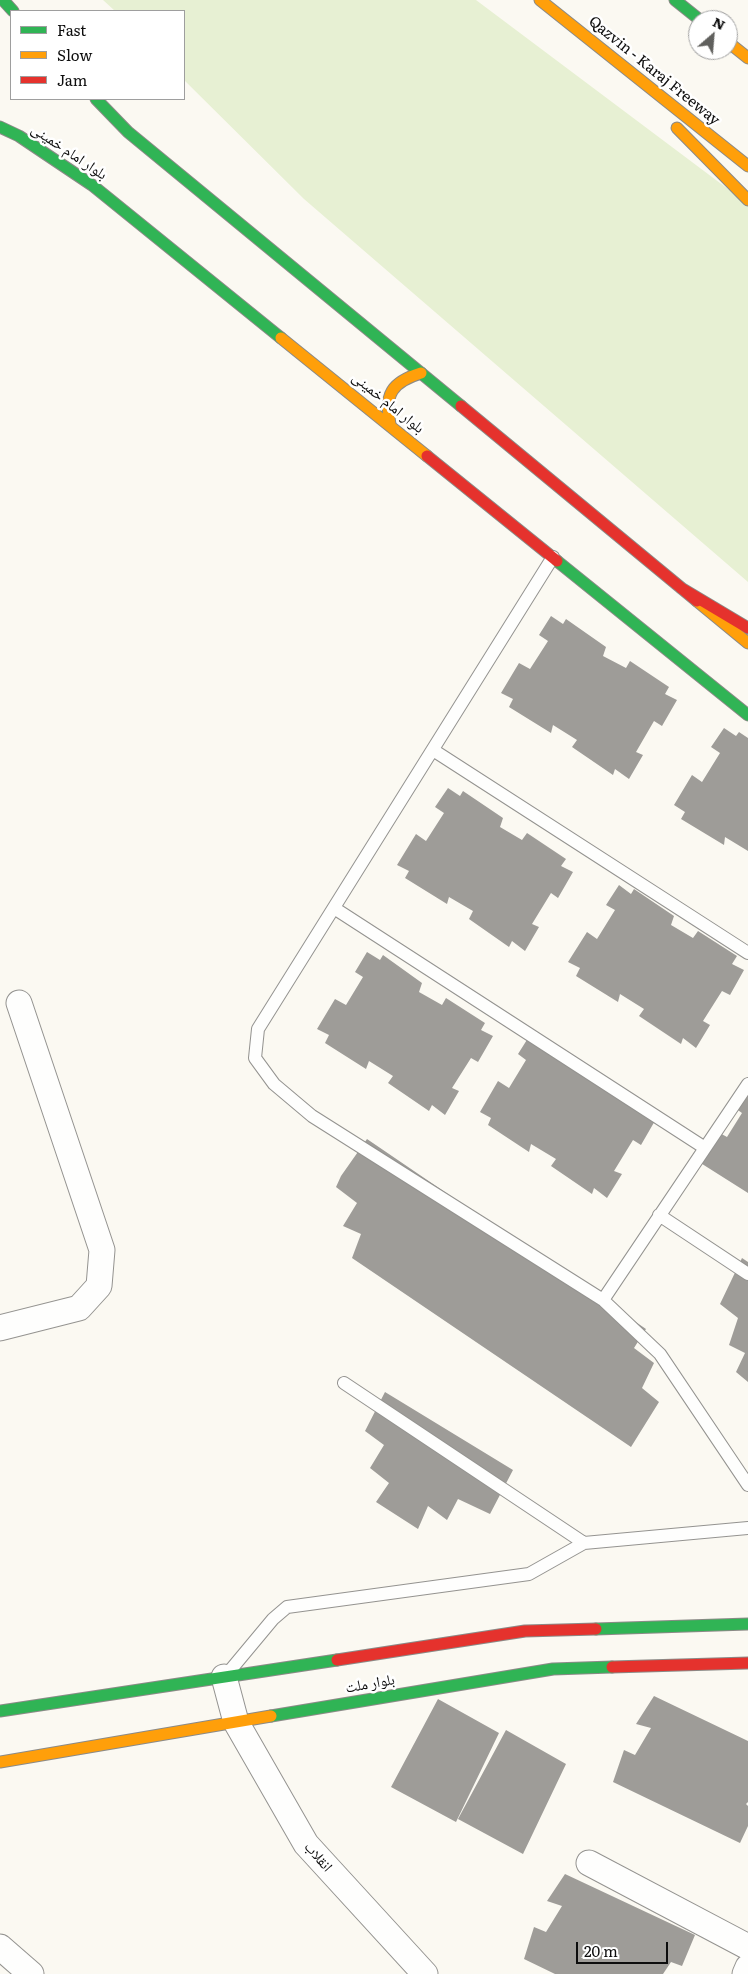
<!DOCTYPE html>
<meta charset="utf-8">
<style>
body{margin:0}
#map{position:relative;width:748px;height:1974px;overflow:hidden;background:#fbf9f2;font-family:Literata,serif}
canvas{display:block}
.legend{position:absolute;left:10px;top:10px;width:175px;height:90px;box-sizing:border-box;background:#fff;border:1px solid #9e9e9e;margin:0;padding:6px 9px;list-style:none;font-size:15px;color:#0d0d0d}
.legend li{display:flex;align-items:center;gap:10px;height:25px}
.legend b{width:25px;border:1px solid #9e9e9e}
.north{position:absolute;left:688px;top:10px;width:50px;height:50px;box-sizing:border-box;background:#fff;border:1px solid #9e9e9e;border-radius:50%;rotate:27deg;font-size:14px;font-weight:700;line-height:20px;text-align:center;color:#0d0d0d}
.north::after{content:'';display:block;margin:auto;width:18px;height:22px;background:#60605d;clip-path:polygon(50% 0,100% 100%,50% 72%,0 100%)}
.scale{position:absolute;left:576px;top:1942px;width:92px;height:22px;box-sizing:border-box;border:2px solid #0d0d0d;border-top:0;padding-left:6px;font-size:15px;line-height:18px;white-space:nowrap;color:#0d0d0d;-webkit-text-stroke:4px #fff;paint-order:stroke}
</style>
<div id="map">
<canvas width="748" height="1974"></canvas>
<ul class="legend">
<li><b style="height:6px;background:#30b455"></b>Fast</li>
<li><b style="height:6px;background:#ff9f0a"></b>Slow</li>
<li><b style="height:6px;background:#e5322d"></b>Jam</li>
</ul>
<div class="north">N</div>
<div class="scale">20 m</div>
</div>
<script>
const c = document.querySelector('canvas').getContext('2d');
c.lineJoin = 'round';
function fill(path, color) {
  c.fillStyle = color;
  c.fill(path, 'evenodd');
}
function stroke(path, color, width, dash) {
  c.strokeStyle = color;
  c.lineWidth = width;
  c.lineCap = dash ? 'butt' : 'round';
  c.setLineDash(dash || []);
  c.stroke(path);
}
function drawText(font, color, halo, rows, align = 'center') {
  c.font = font + ' Literata,"Noto Naskh Arabic",serif';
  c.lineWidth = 5;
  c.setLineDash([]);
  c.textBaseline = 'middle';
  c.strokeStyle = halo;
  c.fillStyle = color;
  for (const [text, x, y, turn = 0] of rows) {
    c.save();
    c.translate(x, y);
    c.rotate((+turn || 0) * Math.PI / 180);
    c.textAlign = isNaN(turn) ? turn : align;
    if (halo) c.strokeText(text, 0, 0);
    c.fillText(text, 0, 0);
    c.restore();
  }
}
const green = new Path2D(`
 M103 0H476L748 204V582L304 199 184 80V11H115Z`);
const building = new Path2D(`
 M551 616 563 624 566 619 606 647 603 656 626 668 630 661 669 687 665 694 677 700 662 726 654 721 636 752 643 755 629 779 615 769 613 775 572 747 577 740 553 725 551 733 509 707 513 699 501 693 519 663 530 669 548 641 539 635Z
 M724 728 736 736 739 732 748 738V851L725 837 724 845 681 819 685 812 674 805 692 775 702 782 720 753 711 747Z
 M448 788 460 796 463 791 503 818 500 827 522 840 527 833 566 859 561 866 573 872 558 898 551 893 532 924 539 927 525 951 512 941 509 947 469 919 473 911 449 897 447 904 405 878 409 871 397 865 416 834 426 841 444 813 435 807Z
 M619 885 631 894 634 889 674 916 671 925 693 938 698 931 737 956 732 964 744 970 730 995 722 991 703 1021 710 1025 696 1048 683 1038 681 1044 639 1016 644 1009 620 994 618 1002 576 976 580 968 568 962 587 932 597 939 615 910 606 905Z
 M367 952 380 960 383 955 422 983 419 992 442 1005 446 998 485 1023 481 1030 493 1036 478 1062 471 1058 452 1088 459 1091 445 1115 432 1105 429 1111 388 1083 393 1076 369 1061 366 1069 325 1043 329 1035 317 1029 335 999 346 1005 363 977 355 972Z
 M530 1035 656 1119 641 1145 633 1140 614 1171 622 1174 607 1198 594 1188 592 1194 551 1166 556 1159 531 1144 529 1152 488 1125 491 1118 480 1112 498 1081 509 1088 526 1060 518 1054Z
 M748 1081V1193L699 1162 716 1131 727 1137 742 1113 732 1106Z
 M367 1139 646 1329 634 1348 654 1363 642 1388 659 1402 631 1447 352 1258 361 1234 343 1226 357 1203 336 1187 341 1176Z
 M742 1258 748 1262V1382L736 1372 745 1353 729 1345 738 1318 720 1304Z
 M385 1392 513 1470 490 1514 458 1499 447 1520 428 1506 418 1529 376 1502 389 1483 370 1468 384 1445 365 1431Z
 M654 1696 748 1741V1802L746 1804 748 1806V1826L740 1843 613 1782 624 1750 635 1755 651 1728 636 1724Z
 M438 1699 499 1733 456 1822 391 1787Z
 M506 1730 566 1764 523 1854 458 1819Z
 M565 1874 695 1935 682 1966 671 1962 663 1974H555L524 1959 534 1927 546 1932 562 1906 547 1901Z`);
const lane = new Path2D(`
 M553 557 258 1029 255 1058 274 1084 312 1116 603 1300 660 1354 748 1485
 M433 750 748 953
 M334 908 705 1148
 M659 1215 748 1274
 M603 1300 748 1084
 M344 1383 584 1543 748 1528
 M228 1673 273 1619 287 1607 529 1574 584 1543`);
const street = new Path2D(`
 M0 1328 79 1308 99 1286 102 1250 19 1003
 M224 1677 236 1722 306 1844 425 1974
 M589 1863 748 1947
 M0 1947 31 1974
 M745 1974 748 1967`);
const fast = new Path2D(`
 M3 0 13 11
 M675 0 700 20
 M96 99 128 132 461 406
 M0 127 19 136 92 185 281 338
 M557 561 748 715
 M596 1629 748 1624
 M0 1711 337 1660
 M271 1716 553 1669 612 1667`);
const slow = new Path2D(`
 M540 0 748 166
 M728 42 748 58
 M677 128 748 200
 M281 338 427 456
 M390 424C384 394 392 382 421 373
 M697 601 748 643
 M0 1762 271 1716`);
const jam = new Path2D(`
 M461 406 697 601
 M427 456 557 561
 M681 588 748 628
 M337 1660 525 1631 596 1629
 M612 1667 748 1663`);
const streetNames = [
 ["Qazvin - Karaj Freeway",654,71,39],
 ["بلوار امام خمینی",69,152,34],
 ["بلوار امام خمینی",388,403,39],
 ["بلوار ملت",370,1684,-10],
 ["انقلاب",318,1857,49]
];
fill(green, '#e7f0d3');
fill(building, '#9e9c98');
stroke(lane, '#949390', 14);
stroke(street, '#949390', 27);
stroke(fast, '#8b8a87', 13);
stroke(slow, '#8b8a87', 13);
stroke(jam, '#8b8a87', 13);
stroke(lane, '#fefefd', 12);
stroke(street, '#fefefd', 25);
stroke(fast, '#30b455', 11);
stroke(slow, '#ff9f0a', 11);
stroke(jam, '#e5322d', 11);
drawText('15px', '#0d0d0d', '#fff', streetNames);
</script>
